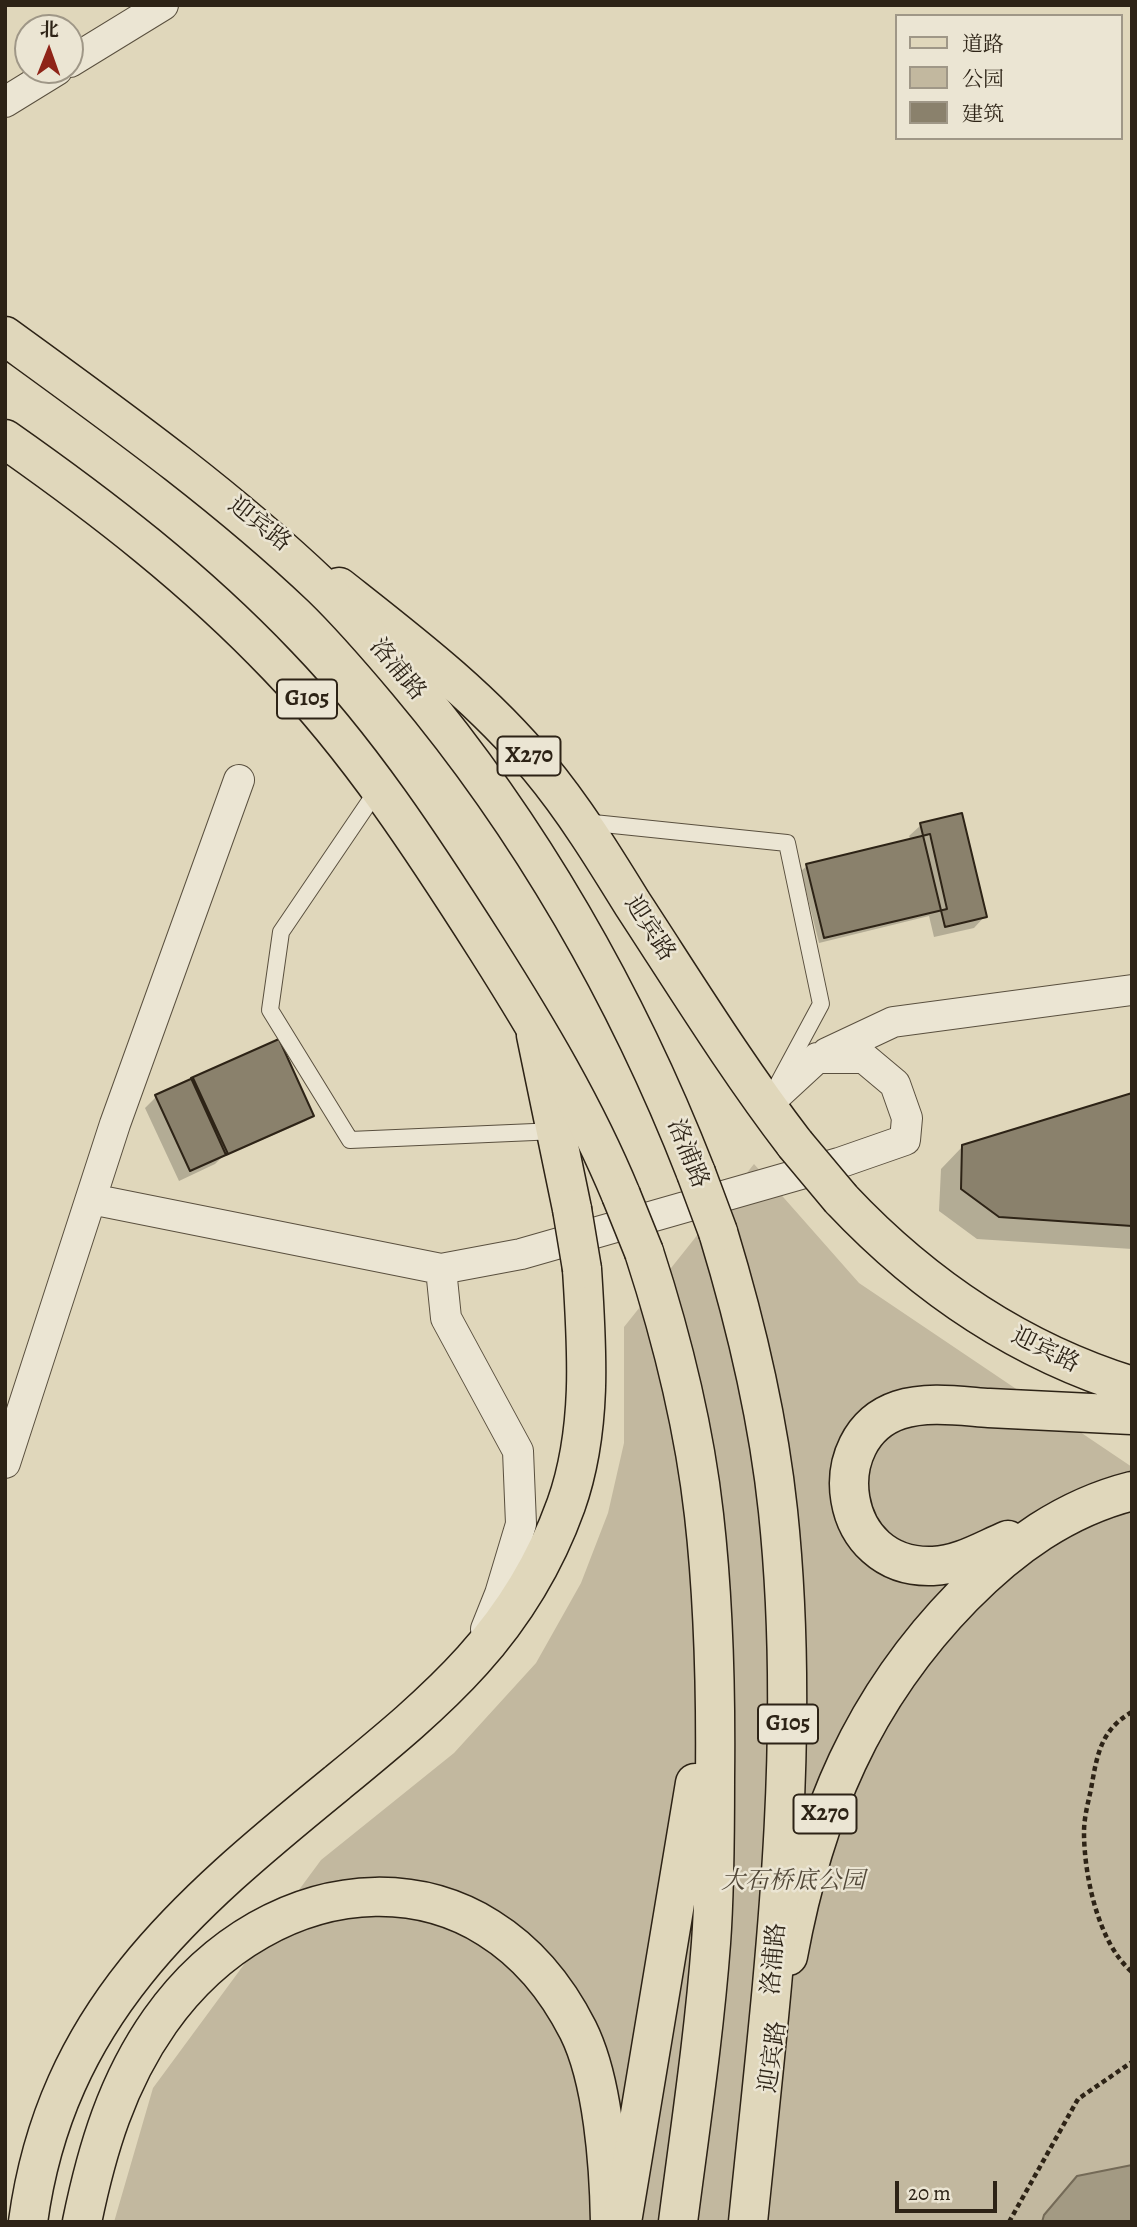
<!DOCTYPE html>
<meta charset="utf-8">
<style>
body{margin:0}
#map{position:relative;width:1137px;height:2227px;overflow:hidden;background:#e0d7bb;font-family:Alegreya,"Noto Serif SC",serif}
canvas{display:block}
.frame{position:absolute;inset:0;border:7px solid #2d2316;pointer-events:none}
.legend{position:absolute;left:895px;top:14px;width:228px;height:126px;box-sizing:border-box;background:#ebe5d3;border:2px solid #9f9787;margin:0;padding:9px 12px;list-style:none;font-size:21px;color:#2d2316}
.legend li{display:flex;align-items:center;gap:14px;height:35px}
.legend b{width:35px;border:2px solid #9f9787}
.north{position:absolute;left:14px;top:14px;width:70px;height:70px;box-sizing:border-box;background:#ebe5d3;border:2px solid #9f9787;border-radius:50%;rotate:1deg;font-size:19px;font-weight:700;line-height:28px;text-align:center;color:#2d2316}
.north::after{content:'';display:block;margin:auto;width:24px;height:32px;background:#8f2418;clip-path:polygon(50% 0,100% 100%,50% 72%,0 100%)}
.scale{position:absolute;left:895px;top:2181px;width:102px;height:32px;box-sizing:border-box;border:4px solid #2d2316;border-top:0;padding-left:9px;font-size:21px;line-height:24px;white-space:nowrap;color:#2d2316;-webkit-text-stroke:5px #ebe5d3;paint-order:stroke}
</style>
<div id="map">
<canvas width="1137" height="2227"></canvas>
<div class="frame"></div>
<ul class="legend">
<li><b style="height:9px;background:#e0d7bb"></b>道路</li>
<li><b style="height:19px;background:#c2b89f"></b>公园</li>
<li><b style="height:19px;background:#8a816c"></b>建筑</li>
</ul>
<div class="north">北</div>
<div class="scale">20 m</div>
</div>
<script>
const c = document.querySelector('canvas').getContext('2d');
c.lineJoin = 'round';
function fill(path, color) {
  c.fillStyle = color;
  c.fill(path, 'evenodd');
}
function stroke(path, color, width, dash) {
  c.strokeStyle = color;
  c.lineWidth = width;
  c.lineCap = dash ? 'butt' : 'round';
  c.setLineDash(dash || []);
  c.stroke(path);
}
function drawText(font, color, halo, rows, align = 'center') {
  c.font = font + ' Alegreya,"Noto Serif SC",serif';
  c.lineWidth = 5;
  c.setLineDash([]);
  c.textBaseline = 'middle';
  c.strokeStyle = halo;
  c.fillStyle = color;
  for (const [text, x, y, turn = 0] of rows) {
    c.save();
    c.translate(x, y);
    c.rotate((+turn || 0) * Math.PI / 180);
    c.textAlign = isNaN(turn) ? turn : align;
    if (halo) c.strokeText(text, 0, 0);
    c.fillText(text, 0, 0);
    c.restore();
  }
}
const green = new Path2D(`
 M754 1164 859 1283 1132 1467V2222H114L153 2088 321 1860 454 1753 536 1663 581 1583 608 1513 624 1443V1327Z`);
const water = new Path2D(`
 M1132 2165V2222H1042L1044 2215 1077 2176Z`);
const shadow = new Path2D(`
 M921 825 985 916 974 928 934 937 929 916 819 943 801 871 807 866 911 841 909 836Z
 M1132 1095V1249L977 1239 939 1211 941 1169 963 1146Z
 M156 1097 311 1116 306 1121 222 1157 215 1164 179 1181 145 1108Z`);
const building = new Path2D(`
 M962 813 987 917 945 927 920 823Z
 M930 834 947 909 824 938 806 864Z
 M279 1039 314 1116 226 1155 191 1078Z
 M193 1078 228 1154 190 1171 155 1095Z
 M1132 1093V1226L999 1217 961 1189 962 1145Z`);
const path = new Path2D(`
 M1132 1712C1100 1730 1097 1756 1091 1789 1088 1803 1084 1818 1084 1832 1084 1875 1098 1943 1132 1972
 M1009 2222 1078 2099 1132 2062`);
const lane = new Path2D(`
 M378 789 281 932 270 1010 350 1140 557 1131
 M584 822 787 843 821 1004 779 1082`);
const street = new Path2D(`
 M70 62 163 5
 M5 102 57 70
 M827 1053 893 1022 1132 990
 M91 1199 441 1269 521 1254 839 1163 905 1140 907 1118 895 1084 864 1058H817L766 1105
 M441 1269 446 1318 518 1451 521 1524 500 1594 486 1629
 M5 1463 115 1124 239 780`);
const primary = new Path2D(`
 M339 587C410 643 481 697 539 767 574 809 603 856 632 903 685 984 736 1067 795 1144
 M536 1035 572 1209
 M841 1199C922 1285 1019 1351 1132 1386
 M1008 1540C984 1550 960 1565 933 1566 836 1570 821 1436 899 1410 927 1401 960 1406 989 1408 1036 1410 1084 1413 1132 1415
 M788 1956C814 1815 862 1699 963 1596 1011 1547 1065 1508 1132 1491
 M28 2222C56 2015 185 1907 337 1783 438 1700 520 1633 566 1505 593 1429 587 1347 582 1269
 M82 2222C97 2149 117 2082 160 2021 271 1864 484 1844 578 2030 603 2080 609 2165 610 2222`);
const highway = new Path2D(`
 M5 336C115 416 223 493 322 587 353 617 381 650 408 682 530 827 627 996 696 1173
 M5 439C102 507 195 579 277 665 359 750 424 850 487 949 537 1028 585 1108 621 1195
 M718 1232C746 1324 768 1416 778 1511 803 1749 772 1985 748 2222
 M644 1252C672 1338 694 1426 704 1515 714 1603 716 1691 715 1779 715 1834 715 1889 711 1943 704 2036 690 2129 678 2222
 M622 2222 695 1783`);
const primaryBridge = new Path2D(`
 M795 1144 841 1199
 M572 1209 582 1269`);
const highwayBridge = new Path2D(`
 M696 1173 718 1232
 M621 1195 644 1252`);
const shields = [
 [307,699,60],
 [529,756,63],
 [788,1724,60],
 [825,1814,63]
];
const shieldNames = [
 ["G105",307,699],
 ["X270",529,756],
 ["G105",788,1724],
 ["X270",825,1814]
];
const streetNames = [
 ["迎宾路",259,525,38],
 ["洛浦路",397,670,50],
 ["迎宾路",649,929,57],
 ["洛浦路",687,1154,68],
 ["迎宾路",1045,1351,26],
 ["洛浦路",775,1959,-85],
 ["迎宾路",774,2057,-82]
];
const parkNames = [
 ["大石桥底公园",793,1882]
];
fill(green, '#c2b89f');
fill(water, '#a39a83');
stroke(water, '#746a57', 2);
fill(shadow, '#0003');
fill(building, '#8a816c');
stroke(building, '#2d2316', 2);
stroke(lane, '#5a503f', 18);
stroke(street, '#5a503f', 32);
stroke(primary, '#2d2316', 41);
stroke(highway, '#2d2316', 41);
stroke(path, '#2d2316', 4.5, [5, 3.5]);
stroke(lane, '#ebe5d3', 16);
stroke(street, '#ebe5d3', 30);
stroke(primary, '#e0d7bb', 38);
stroke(highway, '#e0d7bb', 38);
stroke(primaryBridge, '#2d2316', 41, []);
stroke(highwayBridge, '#2d2316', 41, []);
stroke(primaryBridge, '#e0d7bb', 38);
stroke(highwayBridge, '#e0d7bb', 38);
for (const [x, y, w] of shields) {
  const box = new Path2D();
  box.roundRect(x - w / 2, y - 19.5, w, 39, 5);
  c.fillStyle = '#ebe5d3';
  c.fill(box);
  stroke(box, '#2d2316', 2);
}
drawText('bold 23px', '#2d2316', null, shieldNames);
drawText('24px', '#2d2316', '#ebe5d3', streetNames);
drawText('italic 24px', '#524838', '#ebe5d3', parkNames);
</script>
